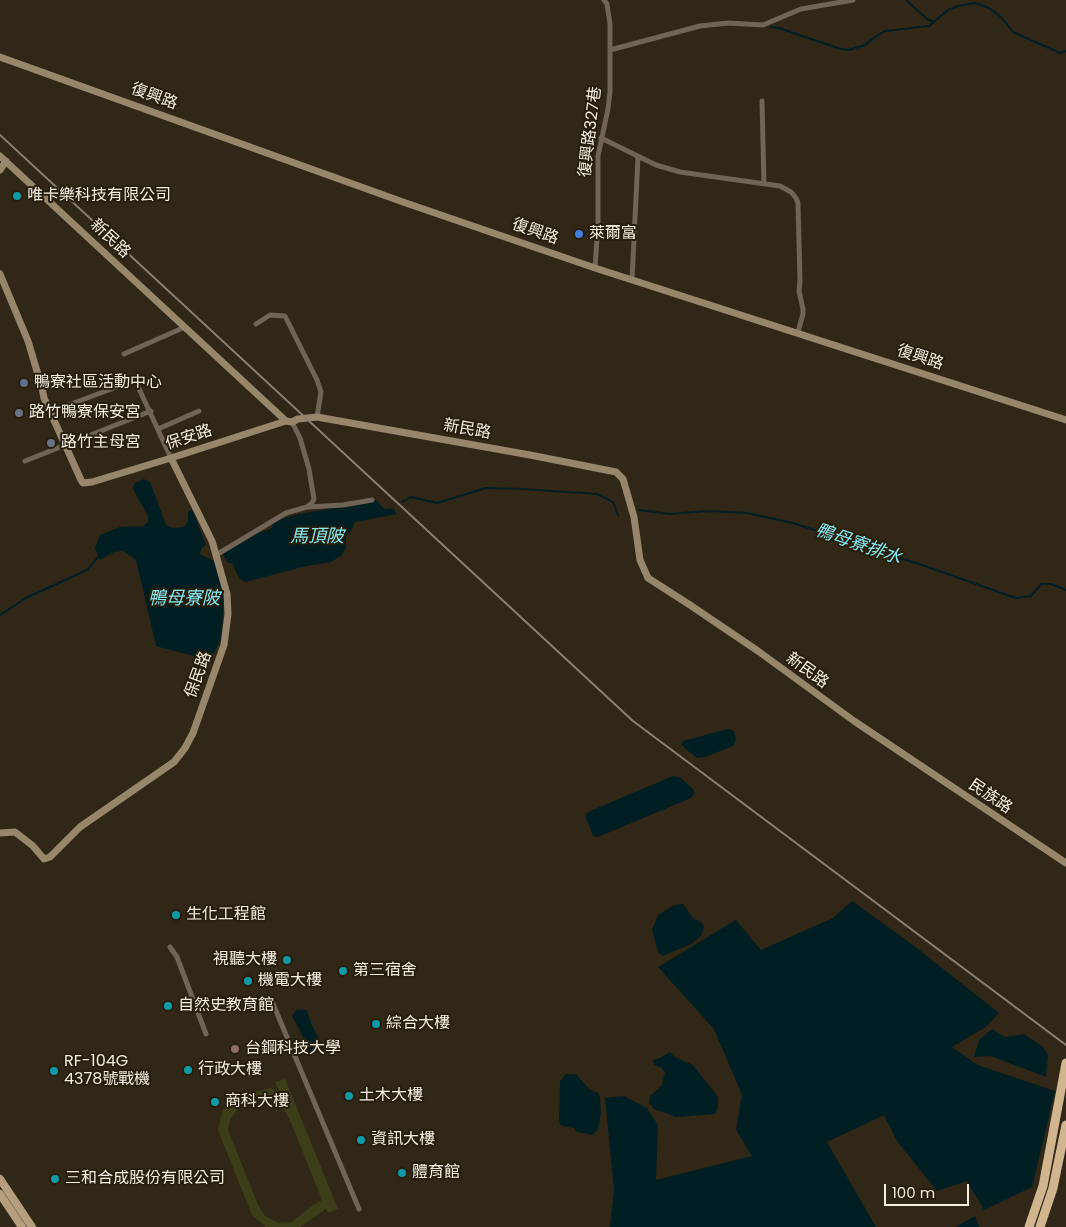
<!DOCTYPE html>
<html>
<head>
<meta charset="utf-8">
<style>
  body { margin:0 }
  #map { position:relative; width:1066px; height:1227px; overflow:hidden; background:#312717; font-family:Poppins,sans-serif }
  canvas { display:block }
  .scale { position:absolute; left:884px; top:1184px; width:85px; height:22px; box-sizing:border-box; border:2px solid #f2ece1; border-top:0; padding-left:6px; font-size:15px; line-height:18px; white-space:nowrap; color:#f2ece1; -webkit-text-stroke:4px #271e0d; paint-order:stroke }
</style>
</head>
<body>
<div id="map">
<canvas width="1066" height="1227"></canvas>
<div class="scale">100 m</div>
</div>
<script>
const c = document.querySelector('canvas').getContext('2d');
c.lineJoin = 'round';
function paint(path, color) { c.fillStyle = color; c.fill(path, 'evenodd'); }
const poly = rows => new Path2D(rows.map(r => 'M' + r).join(''));
function strokePath(path, color, width, dash) { c.strokeStyle = color; c.lineWidth = width; c.lineCap = dash ? 'butt' : 'round'; c.setLineDash(dash || []); c.stroke(path); }
function label(font, color, halo, rows, align = 'center') {
  c.font = font + ' Poppins,"Noto Sans TC",sans-serif'; c.lineWidth = 4; c.setLineDash([]); c.textBaseline = 'middle'; c.strokeStyle = halo; c.fillStyle = color; for (const [text, x, y, turn = 0] of rows) {
    c.save(); c.translate(x, y); c.rotate((+turn || 0) * Math.PI / 180); c.textAlign = isNaN(turn) ? turn : align; if (halo) c.strokeText(text, 0, 0); c.fillText(text, 0, 0); c.restore();
  }
}
paint(poly([
  [285,1079,338,1209,328,1213,326,1209,300,1227,266,1227,252,1215,218,1130,223,1110,235,1097,270,1088,279,1091,275,1082],
  [257,1098,273,1098,284,1109,292,1125,322,1200,312,1206,292,1222,279,1223,265,1216,258,1205,228,1130,230,1120,236,1111,245,1103]
]), '#3c3e1a');
paint(poly([
  [144,479,150,482,166,525,173,528,184,527,188,522,188,512,192,509,206,545,201,549,200,554,214,561,224,597,221,639,214,653,201,658,156,646,136,560,123,551,114,552,100,560,95,548,100,535,120,527,143,526,148,522,148,516,133,489,135,483],
  [376,500,384,509,393,508,397,514,355,522,351,531,346,536,346,547,342,555,331,562,306,566,245,582,239,578,232,563,228,563,223,554,255,534,271,529,274,521,300,514],
  [728,729,734,731,736,740,733,746,705,757,697,758,681,745,683,741],
  [673,776,680,777,693,789,695,793,691,798,598,837,593,836,585,815,588,812],
  [852,901,909,942,999,1013,986,1027,952,1047,978,1065,1055,1091,1032,1187,984,1210,967,1181,937,1191,897,1141,884,1115,827,1142,876,1227,610,1227,614,1190,605,1098,624,1096,647,1108,658,1125,656,1180,752,1156,736,1130,742,1095,714,1029,658,967,736,920,761,950,833,918],
  [683,904,693,918,701,922,704,927,701,936,690,945,662,956,658,952,652,930,658,915,674,905],
  [297,1009,307,1010,311,1023,323,1047,316,1053,308,1052,301,1033,292,1016],
  [992,1029,1005,1037,1024,1034,1043,1047,1048,1055,1046,1077,991,1056,974,1057,979,1040],
  [670,1052,675,1057,693,1065,718,1097,718,1108,715,1114,676,1117,654,1109,649,1103,650,1096,662,1085,665,1072,662,1068,654,1065,653,1060,660,1058],
  [566,1074,576,1074,589,1089,598,1093,600,1097,601,1114,598,1129,593,1135,577,1132,574,1128,561,1126,559,1120,560,1081],
  [975,1216,979,1227,955,1227]
]), '#011f22');
strokePath(poly([
  [906,0,927,19,933,22],
  [771,27,779,28,841,49,849,50,865,45,875,37,885,31,929,26,948,10,958,6,975,3,989,8,1001,17,1013,32,1060,53,1066,51],
  [402,502,411,497,437,503,486,488,523,489,597,494,613,502,618,515],
  [639,510,669,514,707,511,747,513,793,523,919,564,1016,598,1031,596,1041,584,1051,584,1066,590],
  [0,615,26,598,87,570,100,555]
]), '#011f22', 2);
strokePath(poly([
  [610,50,700,26,728,23,763,25,801,9,853,0],
  [762,101,764,184],
  [601,138,656,165,680,172,780,186,791,192,796,198,798,203,800,281,799,291,803,309,803,314,798,332],
  [595,268,598,224,598,156,608,109,610,92,610,24,607,4,604,0],
  [632,280,638,157],
  [256,324,270,315,285,316,317,380,321,392,317,417],
  [124,354,185,327],
  [50,412,135,380,171,458],
  [158,429,199,411],
  [25,461,151,411],
  [308,507,343,505,372,500],
  [216,555,286,513,307,507,312,503,314,499,309,469,300,438,292,422],
  [170,947,177,957,206,1034],
  [271,999,359,1209]
]), '#6f6455', 5);
strokePath(poly([
  [0,57,403,202,595,268,1066,420],
  [0,156,286,421,292,422,298,419,317,417,530,455,616,472,623,479,634,517,640,560,648,578,690,605,758,651,854,721,1066,863],
  [0,170,6,161],
  [0,274,28,341,42,388,44,398,81,480,83,483,92,482,171,458,286,421],
  [0,833,15,832,33,846,44,859,50,857,80,827,174,762,185,748,193,733,224,645,228,614,227,594,212,541,171,458]
]), '#97856c', 7);
strokePath(poly([
  [0,1179,32,1227],
  [0,1194,22,1227]
]), '#b59e7e', 8);
strokePath(poly([
  [1029,1227,1043,1186,1066,1063],
  [1040,1227,1053,1188,1066,1125]
]), '#d1b58f', 9);
strokePath(poly([
  [0,135,633,721,1066,1045]
]), '#888072', 2);
for (const [x, y, r, color] of [
  [17,196,5,"#0f9aa8"],
  [579,234,5,"#3f7fe0"],
  [24,383,5,"#5c6f8a"],
  [19,413,5,"#6b7280"],
  [51,443,5,"#6b7280"],
  [176,915,5,"#0f9aa8"],
  [287,960,5,"#0f9aa8"],
  [343,971,5,"#0f9aa8"],
  [248,981,5,"#0f9aa8"],
  [168,1006,5,"#0f9aa8"],
  [376,1024,5,"#0f9aa8"],
  [235,1049,5,"#8d6e63"],
  [188,1070,5,"#0f9aa8"],
  [54,1071,5,"#0f9aa8"],
  [349,1096,5,"#0f9aa8"],
  [215,1102,5,"#0f9aa8"],
  [361,1140,5,"#0f9aa8"],
  [402,1173,5,"#0f9aa8"],
  [55,1179,5,"#0f9aa8"]
]) { const dot = new Path2D(); dot.arc(x, y, r, 0, 2 * Math.PI); c.fillStyle = color; c.fill(dot); strokePath(dot, '#271e0d', 2); }
label('16px', '#f2ece1', '#271e0d', [
  ["復興路",154,97,20],
  ["復興路327巷",591,132,-83],
  ["復興路",535,232,19],
  ["新民路",110,239,43],
  ["復興路",920,358,18],
  ["新民路",467,430,10],
  ["保安路",189,438,-18],
  ["新民路",807,671,36],
  ["保民路",199,675,-70],
  ["民族路",990,797,34]
]);
label('16px', '#f2ece1', '#271e0d', [
  ["唯卡樂科技有限公司",27,196],
  ["萊爾富",589,234],
  ["鴨寮社區活動中心",34,383],
  ["路竹鴨寮保安宮",29,413],
  ["路竹主母宮",61,443],
  ["生化工程館",186,915],
  ["視聽大樓",277,960,"right"],
  ["第三宿舍",353,971],
  ["機電大樓",258,981],
  ["自然史教育館",178,1006],
  ["綜合大樓",386,1024],
  ["台鋼科技大學",245,1049],
  ["RF-104G",64,1062],
  ["4378號戰機",64,1080],
  ["行政大樓",198,1070],
  ["土木大樓",359,1096],
  ["商科大樓",225,1102],
  ["資訊大樓",371,1140],
  ["體育館",412,1173],
  ["三和合成股份有限公司",65,1179]
], 'left');
label('italic 18px', '#87e6ef', '#271e0d', [
  ["馬頂陂",317,537],
  ["鴨母寮排水",858,545,19],
  ["鴨母寮陂",184,599]
]);
</script>
</body>
</html>
